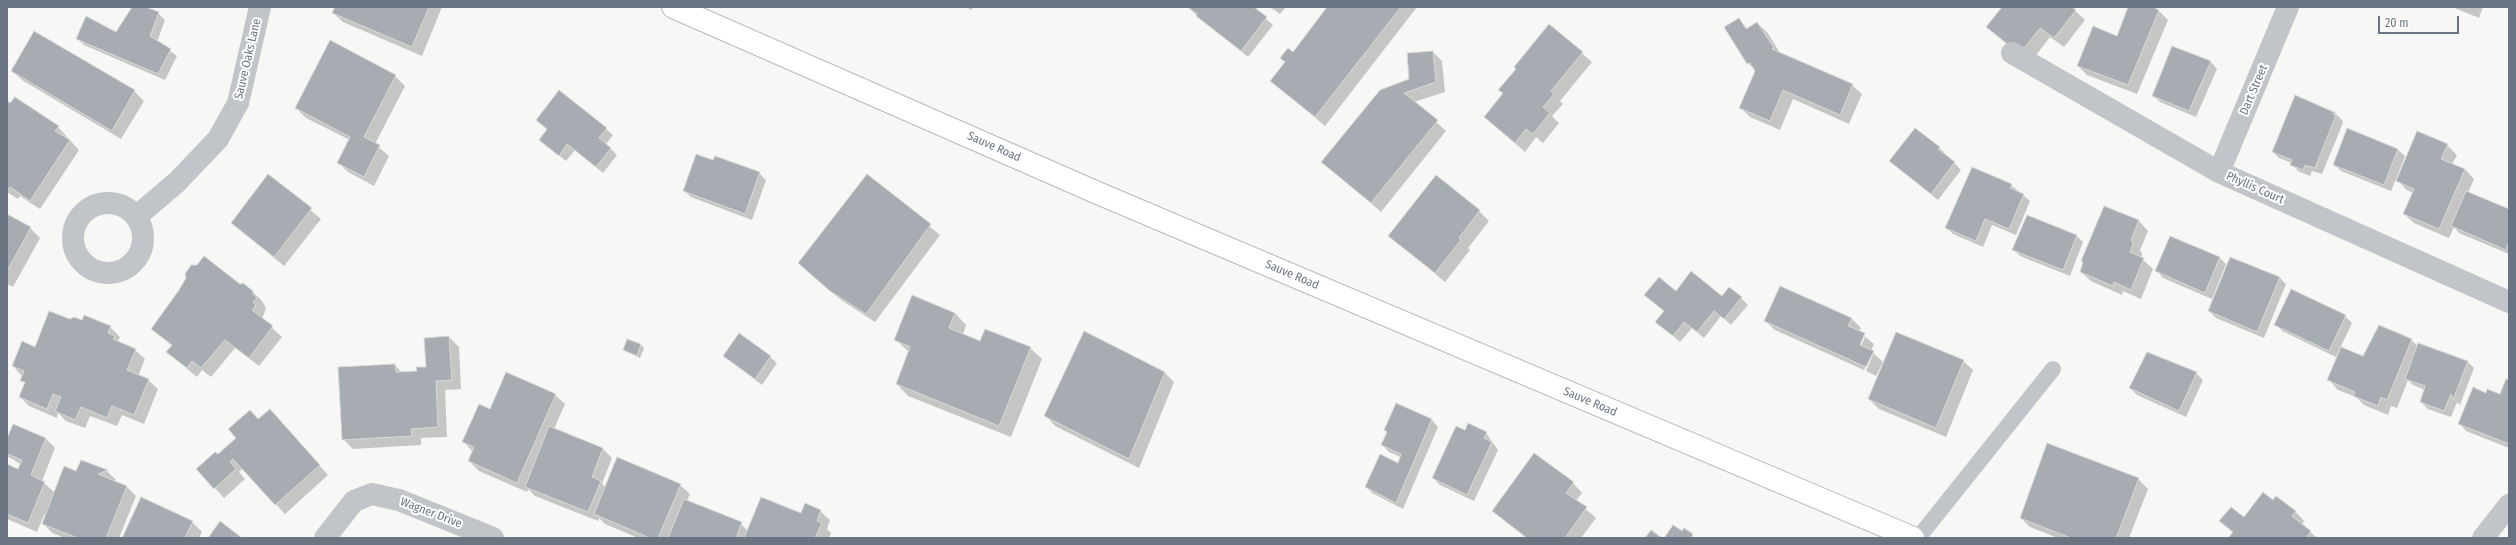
<!DOCTYPE html>
<html>
<head>
<meta charset="utf-8">
<style>
  body { margin:0 }
  #map { position:relative; width:2516px; height:545px; overflow:hidden; background:#f7f7f5; font-family:"Fira Sans Condensed",sans-serif }
  canvas { display:block }
  .frame { position:absolute; inset:0; border:8px solid #6a7482; pointer-events:none }
  .scale { position:absolute; left:2378px; top:16px; width:81px; height:18px; box-sizing:border-box; border:2px solid #6a7482; border-top:0; padding-left:5px; font-size:12px; line-height:14px; white-space:nowrap; color:#6a7482; -webkit-text-stroke:3px #fff; paint-order:stroke }
</style>
</head>
<body>
<div id="map">
<canvas width="2516" height="545"></canvas>
<div class="frame"></div>
<div class="scale">20 m</div>
</div>
<script>
const c = document.querySelector('canvas').getContext('2d');
c.lineJoin = 'round';
function paint(path, color) { c.fillStyle = color; c.fill(path, 'evenodd'); }
const poly = rows => new Path2D(rows.map(r => 'M' + r).join(''));
function strokePath(path, color, width, dash) { c.strokeStyle = color; c.lineWidth = width; c.lineCap = dash ? 'butt' : 'round'; c.setLineDash(dash || []); c.stroke(path); }
function label(font, color, halo, rows, align = 'center') {
  c.font = font + ' "Fira Sans Condensed",sans-serif'; c.lineWidth = 4; c.setLineDash([]); c.textBaseline = 'middle'; c.strokeStyle = halo; c.fillStyle = color; for (const [text, x, y, turn = 0] of rows) {
    c.save(); c.translate(x, y); c.rotate((+turn || 0) * Math.PI / 180); c.textAlign = isNaN(turn) ? turn : align; if (halo) c.strokeText(text, 0, 0); c.fillText(text, 0, 0); c.restore();
  }
}
paint(poly([
  [133,7,143,7,158,13,165,20,157,42,177,56,165,80,84,45,77,38,116,33],
  [336,7,442,7,422,56,343,22,333,13],
  [967,7,973,7,971,10],
  [1187,7,1252,7,1273,25,1248,57],
  [1270,7,1286,7,1280,14],
  [1329,7,1417,7,1325,126,1271,81],
  [2003,7,2071,7,2085,20,2064,47,2050,37,2030,63,1987,27],
  [2129,7,2150,7,2158,10,2168,20,2137,94,2087,75,2078,66,2117,37],
  [2452,7,2483,7,2479,18],
  [1739,20,1748,29,1757,23,1767,32,1780,53,1852,85,1862,94,1849,124,1793,99,1780,130,1750,117,1740,107,1756,71,1748,63],
  [1549,25,1592,62,1560,101,1563,104,1552,116,1559,123,1543,143,1536,137,1525,152,1485,117,1504,94,1500,90],
  [2173,47,2211,62,2217,69,2196,117,2160,102,2153,95],
  [1433,52,1442,61,1445,92,1414,102,1446,131,1381,212,1323,162,1410,80],
  [12,71,134,91,144,101,121,139,22,80],
  [395,76,405,86,375,144,389,156,374,186,348,172,338,162,350,140,306,118,296,108],
  [2295,97,2335,113,2342,120,2343,123,2322,174,2312,171,2310,176,2298,171,2292,163,2279,158,2273,152],
  [15,98,58,127,79,150,40,209,20,196,18,199,7,192,7,102,11,105],
  [537,120,606,129,613,135,606,144,617,155,603,173,575,150,566,161,547,146,547,130],
  [2348,130,2398,150,2405,156,2397,177,2398,178,2447,145,2457,155,2452,164,2465,169,2474,179,2468,193,2509,210,2509,254,2459,233,2454,227,2449,238,2414,223,2404,214,2413,193,2407,190,2396,179,2391,191,2341,171,2335,165],
  [1939,147,1961,170,1938,200,1890,161],
  [759,173,766,180,752,220,691,197,684,191],
  [269,176,321,219,284,266,232,223],
  [867,176,940,235,875,322,841,300,809,273],
  [2011,185,2030,201,2016,235,1992,225,1983,247,1953,234,1946,227],
  [2104,207,2139,221,2148,231,2140,250,2142,254,2141,258,2153,269,2141,299,2123,291,2122,295,2091,281,2081,272],
  [1479,211,1489,221,1468,248,1470,250,1445,282,1389,236],
  [7,215,30,228,40,238,13,287,7,284],
  [2077,236,2083,242,2070,276,2020,256,2013,249],
  [2219,257,2226,264,2212,299,2163,278,2157,271],
  [2279,277,2286,284,2264,338,2216,318,2209,311],
  [240,285,253,292,262,301,266,308,262,319,282,337,259,366,235,348,211,377,202,370,197,377,167,352,172,346,152,329],
  [1676,292,1741,298,1748,305,1731,325,1721,316,1704,338,1692,328,1680,342,1657,322,1665,312,1645,295],
  [913,297,955,313,966,325,963,335,981,342,1030,348,1042,359,1011,437,908,396,897,384,909,352,896,340],
  [2345,316,2352,323,2336,357,2282,331,2276,324],
  [1851,318,1861,328,1859,332,1874,344,1871,351,1883,362,1876,376,1866,371,1873,355,1871,355,1864,370,1775,330,1765,321],
  [1862,337,1865,337,1859,350,1857,350],
  [70,320,110,327,120,337,118,341,122,344,135,350,145,359,138,376,148,380,158,389,144,424,122,415,117,426,90,416,85,428,66,421,58,413,57,418,29,406,20,397,25,384,22,380,22,376,13,366],
  [108,330,110,330,107,338],
  [1084,333,1165,373,1174,382,1139,468,1055,426,1046,416],
  [449,337,459,347,461,389,445,390,447,437,421,438,421,445,353,449,343,439,395,365,402,373,418,372,427,368],
  [2411,340,2418,346,2467,361,2474,368,2460,405,2457,402,2451,417,2428,409,2421,402,2425,390,2413,385,2408,380,2397,408,2391,406,2388,415,2364,405,2356,397,2338,390,2329,380,2364,357],
  [641,345,644,348,640,358,624,350],
  [724,356,770,357,777,363,762,385],
  [1963,361,1973,370,1946,437,1879,409,1869,399],
  [2196,373,2203,380,2186,417,2137,395,2130,388],
  [2509,381,2509,448,2466,431,2460,424,2486,394,2500,396],
  [555,395,565,404,554,429,603,449,612,458,602,484,606,487,680,485,690,494,687,501,741,524,748,531,820,511,830,520,827,529,831,533,829,538,638,538,605,524,599,518,598,521,535,496,528,489,527,492,479,471,469,461,473,452,464,442,491,410],
  [1396,404,1432,420,1438,427,1403,509,1372,493,1366,486,1398,464,1401,457,1389,452,1382,445,1388,433,1385,430],
  [259,420,279,420,328,475,285,514,243,468,239,472,245,479,224,498,198,469,218,455],
  [14,425,46,439,55,448,42,481,55,493,77,472,81,461,107,471,116,480,113,481,126,486,136,496,119,538,65,538,52,533,43,523,46,516,44,515,37,532,7,519,7,465,19,470,22,465,7,456,7,441],
  [1465,432,1486,433,1498,450,1474,501,1440,485,1433,478],
  [2138,479,2148,489,2129,538,2058,538,2030,527,2021,518],
  [1573,483,1582,493,1576,501,1596,518,1581,538,1526,538,1493,511],
  [2273,502,2295,511,2304,521,2302,525,2317,538,2229,538,2233,533,2221,521,2244,518],
  [192,522,202,532,199,538,123,538]
]), '#0003');
const building = poly([
  [132,7,146,7,159,12,150,36,171,49,158,74,76,39,86,16,116,32,132,7],
  [335,7,429,7,412,47,332,13,335,7],
  [1188,7,1254,7,1267,17,1241,51,1196,16,1197,14,1188,7],
  [1327,7,1401,7,1315,117,1270,81,1285,62,1280,58,1288,48,1293,52,1327,7],
  [2002,7,2072,7,2076,10,2054,38,2040,28,2020,54,1986,27,2002,7],
  [2128,7,2153,7,2159,10,2128,85,2077,66,2093,26,2117,36,2128,7],
  [1739,18,1746,29,1757,22,1774,48,1772,49,1853,84,1840,115,1783,90,1770,121,1739,108,1755,71,1750,63,1747,64,1724,27,1739,18],
  [1549,24,1583,52,1551,91,1554,94,1543,107,1550,113,1533,134,1526,129,1515,143,1484,117,1503,93,1498,90,1516,69,1514,67,1549,24],
  [34,31,135,90,112,131,11,71,34,31],
  [330,40,396,75,364,137,380,145,364,177,337,163,350,137,295,108,330,40],
  [2172,46,2211,61,2189,111,2152,96,2172,46],
  [1433,51,1436,82,1404,93,1438,120,1371,203,1321,162,1380,90,1409,79,1407,53,1433,51],
  [559,90,607,128,599,138,611,148,596,167,567,144,559,156,539,140,547,129,536,120,559,90],
  [2295,95,2336,113,2333,114,2336,115,2315,168,2305,165,2303,170,2290,165,2292,160,2272,152,2295,95],
  [15,97,59,126,55,131,70,140,30,201,10,187,7,190,7,101,10,103,15,97],
  [1915,128,1940,147,1938,149,1955,162,1931,194,1889,161,1915,128],
  [2347,128,2398,149,2384,185,2333,165,2347,128],
  [2417,131,2448,144,2441,159,2465,169,2439,229,2403,214,2414,189,2396,181,2417,131],
  [696,154,713,160,715,156,760,172,745,214,683,191,696,154],
  [1972,167,2012,184,2010,188,2024,194,2009,229,1985,219,1976,241,1945,228,1972,167],
  [268,174,312,208,274,257,231,223,268,174],
  [867,174,931,224,866,314,830,291,798,263,867,174],
  [1436,175,1480,210,1459,238,1461,240,1435,273,1388,236,1436,175],
  [2466,191,2509,209,2509,242,2506,250,2451,226,2466,191],
  [2104,206,2139,220,2131,240,2133,244,2130,252,2144,258,2131,290,2114,282,2113,286,2080,272,2083,262,2081,261,2104,206],
  [7,214,31,227,7,271,7,214],
  [2027,215,2077,235,2063,270,2012,250,2027,215],
  [2170,236,2220,257,2205,293,2155,271,2170,236],
  [204,256,240,284,243,283,253,291,253,294,257,298,253,302,256,305,252,310,273,326,249,358,225,340,201,368,192,361,187,368,166,352,172,345,151,329,179,290,186,278,185,274,191,265,197,265,204,256],
  [2230,257,2280,277,2257,332,2208,311,2230,257],
  [1691,271,1722,296,1729,287,1742,297,1724,319,1714,311,1697,332,1684,322,1673,336,1655,322,1664,311,1644,295,1659,277,1676,291,1691,271],
  [1780,286,1852,318,1848,326,1865,333,1860,345,1874,351,1866,367,1764,321,1780,286],
  [2291,289,2346,315,2329,351,2274,325,2291,289],
  [912,295,955,313,949,328,980,341,985,329,1031,347,999,426,896,384,910,347,894,340,912,295],
  [49,311,70,319,74,317,82,320,84,315,111,326,108,333,115,336,113,339,136,349,127,370,149,379,134,415,112,406,107,418,81,407,75,420,55,411,61,397,53,394,47,409,19,397,25,382,20,381,24,371,12,366,22,341,35,347,49,311],
  [2379,325,2412,339,2387,400,2381,397,2378,406,2353,396,2355,392,2327,380,2341,347,2363,356,2379,325],
  [1084,331,1165,372,1129,459,1044,416,1084,331],
  [1896,332,1964,360,1936,428,1868,399,1896,332],
  [739,333,771,356,755,379,723,356,739,333],
  [449,336,452,380,436,381,438,427,411,429,412,436,342,440,338,367,395,364,396,372,417,371,416,367,426,367,424,338,449,336],
  [627,339,641,344,637,356,623,350,627,339],
  [2418,343,2468,361,2453,400,2451,394,2444,411,2420,402,2425,386,2405,379,2418,343],
  [2147,352,2197,372,2179,411,2129,388,2147,352],
  [506,372,556,394,517,483,468,461,474,447,462,442,479,404,490,409,506,372],
  [2506,379,2509,380,2509,444,2458,424,2473,387,2486,393,2487,389,2500,394,2506,379],
  [1396,403,1432,419,1396,503,1365,487,1380,454,1398,463,1401,454,1381,445,1387,432,1384,430,1396,403],
  [270,409,320,465,275,505,233,459,230,462,236,469,214,489,196,469,215,452,218,454,236,438,228,429,250,410,258,419,270,409],
  [1468,423,1487,432,1484,438,1492,442,1467,495,1432,478,1456,426,1465,430,1468,423],
  [13,424,46,438,31,475,45,482,28,523,7,514,7,464,18,469,22,460,7,454,7,438,13,424],
  [549,426,603,448,592,477,601,481,588,512,525,487,549,426],
  [2047,443,2139,478,2117,536,2114,538,2071,538,2020,518,2047,443],
  [1534,453,1574,482,1566,493,1587,507,1565,538,1527,538,1492,511,1534,453],
  [617,457,681,484,658,538,650,538,594,514,617,457],
  [81,460,108,470,98,474,127,486,106,538,78,538,42,524,64,466,76,471,81,460],
  [2263,492,2273,500,2276,496,2296,511,2292,516,2311,531,2306,538,2228,538,2233,532,2219,521,2231,507,2244,517,2263,492],
  [141,497,193,521,185,538,122,538,141,497],
  [761,497,801,513,805,503,821,510,817,521,822,523,815,538,744,538,761,497],
  [684,499,742,522,736,538,668,538,684,499],
  [220,521,242,538,208,538,220,521],
  [1673,525,1682,531,1684,528,1693,534,1691,538,1664,538,1673,525],
  [1651,530,1662,538,1645,538,1651,530]
]);
paint(building, '#a7acb3');
strokePath(building, '#d8d9d7', 1);
const secondary = poly([
  [673,7,1100,194,1913,538]
]);
strokePath(secondary, '#b6b9be', 24);
strokePath(poly([
  [1918,538,2053,369]
]), '#c1c4c8', 16);
strokePath(poly([
  [2012,53,2219,172,2509,302],
  [2219,172,2288,7],
  '73 238a35 35 0 1 1 70 0a35 35 0 1 1-70 0Z',
  [137,216,177,182,218,139,238,103,260,7],
  [325,538,354,501,372,494,399,500,493,538],
  [2483,538,2509,505]
]), '#c1c4c8', 22);
strokePath(secondary, '#fff', 22);
label('12px', '#6a7482', '#fff', [
  ["Sauve Oaks Lane",248,59,-77],
  ["Dart Street",2254,90,-67],
  ["Sauve Road",994,147,24],
  ["Phyllis Court",2255,188,24],
  ["Sauve Road",1292,275,23],
  ["Sauve Road",1590,402,23],
  ["Wagner Drive",431,513,21]
]);
</script>
</body>
</html>
